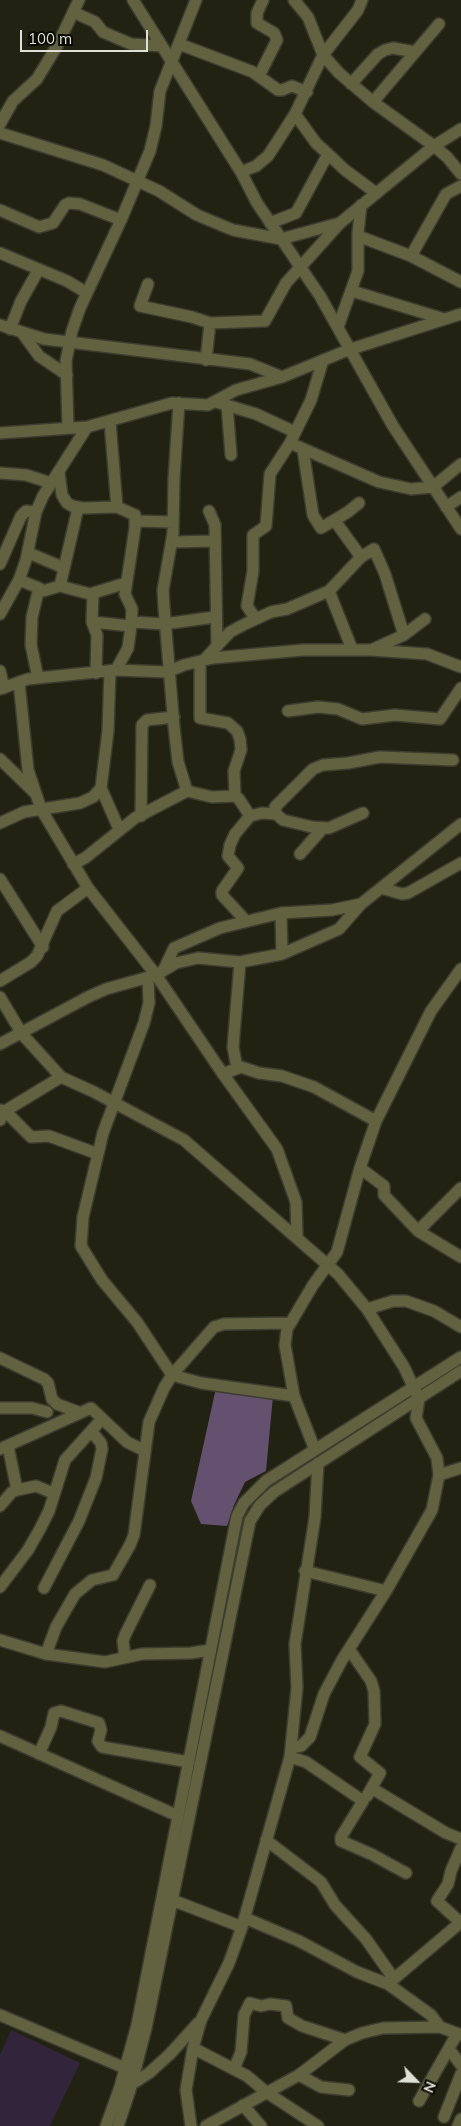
<!DOCTYPE html>
<html>
<head>
<meta charset="utf-8">
<style>
  body { margin:0 }
  #map { position:relative; width:461px; height:2126px; overflow:hidden; background:#222213; font-family:Mulish,sans-serif }
  canvas { display:block }
  .north { position:absolute; left:391px; top:2056px; width:50px; height:50px; -webkit-text-stroke:4px #0b0b05; paint-order:stroke; rotate:114deg; font-size:14px; font-weight:700; line-height:20px; text-align:center; color:#dfe0d6 }
  .north::after { content:''; display:block; margin:auto; width:18px; height:22px; background:#dfe0d6; clip-path:polygon(50% 0,100% 100%,50% 72%,0 100%) }
  .scale { position:absolute; left:20px; top:30px; width:128px; height:22px; box-sizing:border-box; border:2px solid #dfe0d6; border-top:0; padding-left:6px; font-size:15px; line-height:18px; white-space:nowrap; color:#dfe0d6; -webkit-text-stroke:4px #0b0b05; paint-order:stroke }
</style>
</head>
<body>
<div id="map">
<canvas width="461" height="2126"></canvas>
<div class="north">N</div>
<div class="scale">100 m</div>
</div>
<script>
const c = document.querySelector('canvas').getContext('2d');
c.lineJoin = 'round';
function paint(path, color) { c.fillStyle = color; c.fill(path, 'evenodd'); }
const poly = rows => new Path2D(rows.map(r => 'M' + r).join(''));
function strokePath(path, color, width, dash) { c.strokeStyle = color; c.lineWidth = width; c.lineCap = dash ? 'butt' : 'round'; c.setLineDash(dash || []); c.stroke(path); }
paint(poly([
  [11,2030,80,2063,50,2126,0,2126,0,2055]
]), '#32243b');
paint(poly([
  [216,1388,273,1396,266,1471,245,1482,234,1505,227,1526,201,1524,191,1501]
]), '#63516f');
const minor = poly([
  [133,0,241,172,257,203,320,296,393,426,461,529],
  [294,0,308,17,323,55,339,73,373,102,434,146,447,157,461,174],
  [73,12,95,22,103,32,131,44,162,46],
  [179,44,253,72,278,90,282,90,292,86,307,92],
  [259,76,277,40,274,33,257,23,257,13,263,0],
  [351,84,378,54,385,50,393,48,415,52],
  [373,102,439,24],
  [295,114,316,143,328,154,345,170,376,193],
  [0,124,13,101,37,79,57,46,79,0],
  [0,133,103,165,159,191,197,215,233,230,281,239,340,223],
  [241,172,256,166,268,156,295,114,323,55,358,10,362,0],
  [0,210,39,227,53,223,65,205,69,203,80,204,121,220],
  [270,223,296,213,328,154],
  [358,236,411,256,461,282],
  [0,253,67,281,87,293],
  [411,256,446,194,461,186],
  [148,284,140,306,192,317,210,323,265,321,286,283,340,223,434,146,461,129],
  [352,291,444,319],
  [0,325,44,339,250,364,282,377],
  [338,327,358,271,358,233,361,205],
  [10,329,21,301,39,269],
  [23,334,39,356,67,375],
  [206,360,210,323],
  [216,402,256,414,295,432],
  [179,403,174,478,173,533,163,590,164,607,174,727,178,762,187,791],
  [227,405,231,455],
  [110,422,117,507],
  [68,427,66,361,72,331,80,308,121,220,150,151,156,126,160,91,196,0],
  [0,433,87,427],
  [290,443,379,482,411,489,433,487,461,464],
  [303,450,313,515,321,528,348,512,359,503],
  [0,473,26,475,51,483],
  [59,473,62,495,67,503,72,506,83,508,117,507,135,515,135,528,125,594,132,609,131,626,128,648,116,670],
  [446,507,461,497],
  [209,511,215,525,217,645],
  [135,521,173,522],
  [335,521,361,557],
  [172,542,214,541],
  [29,553,64,568],
  [0,564,21,516,26,511,36,512],
  [19,580,39,588,43,591,60,586,90,594,126,583],
  [60,586,78,508],
  [329,591,352,649],
  [93,593,92,622,97,635,96,673],
  [0,614,19,580,26,560,36,512,43,496,87,427,172,403,208,405,236,390,282,377,348,350,461,314],
  [255,618,247,606,253,571,253,535,266,526,270,474,290,443,311,400,323,360],
  [92,622,131,626],
  [132,622,164,624,215,617],
  [371,650,404,635,425,619],
  [204,660,230,632,243,625,271,612,287,609,329,591,361,557,374,549,385,574,404,635],
  [200,661,200,718,228,723,237,731,240,739,241,750,234,771,235,796],
  [0,671,4,688],
  [38,678,31,645,32,617,39,588],
  [19,682,28,770,41,809,88,888,156,975,223,1074,241,1067,259,1073,282,1076,314,1087,376,1121],
  [0,689,28,679,116,670,167,672,184,665,213,658,303,650,371,650,427,654,461,667],
  [288,711,318,707,338,709,362,719,395,715,440,719,461,688],
  [0,759,34,792],
  [101,788,119,829],
  [276,814,275,807,313,769,323,765,348,763,380,757,453,760],
  [141,816,142,725,147,720,174,717],
  [0,823,24,812,80,803,93,797,101,788,108,731,110,671],
  [300,854,323,828],
  [73,864,85,858,135,818,187,791,212,797,235,796,239,799,250,816,262,813,276,814,283,820,312,827,329,828,363,813],
  [0,879,43,947],
  [381,888,402,894,408,893,461,863],
  [281,913,282,954],
  [245,920,222,895,222,891,238,868,228,856,230,845,235,834,250,816],
  [164,969,174,948,220,928,281,913,332,910,361,904,461,824],
  [148,978,149,1003,144,1023,103,1133,83,1217,81,1246,102,1280,137,1322,172,1375,201,1383,294,1396],
  [0,981,31,962,37,956,57,911,88,888],
  [0,997,22,1034,61,1077,94,1092,184,1140,338,1274,367,1309,404,1367,419,1399,416,1418,437,1458,439,1475],
  [0,1044,88,997,106,989,156,975,176,963,198,958,240,962],
  [237,1068,233,1047,240,962,282,954,339,929,361,904],
  [223,1074,277,1149,296,1202,297,1236],
  [0,1110,5,1111,31,1137,49,1136,98,1154],
  [0,1120,5,1111,61,1077],
  [360,1168,384,1186,384,1195,418,1231,461,1188],
  [418,1231,461,1257],
  [367,1309,393,1301,406,1301,434,1311,461,1327],
  [0,1358,44,1379,48,1383,52,1399,57,1404,78,1412],
  [0,1408,32,1408,47,1412],
  [8,1446,17,1490],
  [0,1449,91,1408,127,1442,145,1451],
  [315,1450,294,1396,285,1345,287,1329,313,1285,337,1252,360,1168,376,1121,431,1011,461,969],
  [0,1506,12,1492,17,1490,36,1486,53,1493],
  [305,1571,386,1591],
  [0,1587,28,1550,40,1529,49,1511,65,1460,101,1420],
  [44,1588,79,1521,96,1478,102,1449,101,1443,92,1432],
  [0,1640,46,1654,105,1662,142,1654,191,1653,210,1650],
  [349,1649,371,1681,374,1691,375,1724,360,1757,380,1773,371,1789],
  [46,1654,56,1627,75,1594,92,1580,113,1575,130,1545,134,1535,149,1422,164,1388,172,1375,214,1327,224,1324,289,1323],
  [125,1657,123,1641,125,1635,150,1585],
  [0,1736,178,1816],
  [291,1748,301,1746,310,1737,324,1694,342,1660,386,1591,432,1510,439,1475,461,1468],
  [39,1754,51,1727,54,1713,61,1711,99,1723,101,1730,98,1741,102,1747,189,1762],
  [290,1757,306,1762,363,1801,341,1837,341,1841,371,1854,406,1873],
  [367,1796,371,1789,378,1792,446,1833,461,1839],
  [266,1840,321,1882,335,1905,366,1939,394,1979],
  [172,1900,242,1927],
  [245,1918,299,1941,357,1972,388,1984,431,2015,440,2027,461,2035],
  [460,1922,437,1901,448,1884,451,1871,461,1848],
  [389,1983,461,1922],
  [0,2015,125,2068],
  [193,2048,247,2076,266,2092,318,2126],
  [449,2049,461,2065],
  [234,2069,241,2052,244,2015,250,2003,261,2006,270,2004,286,2006,288,2018,302,2026,345,2040],
  [299,2075,321,2087,349,2090],
  [132,2084,149,2073,170,2054,198,2023],
  [419,2101,457,2034],
  [243,2105,261,2126],
  [444,2117,461,2074],
  [106,2126,120,2087,137,2025,237,1516,244,1503,266,1481,461,1357],
  [118,2126,130,2090,146,2028,250,1521,260,1505,274,1492,461,1371],
  [191,2126,186,2090,193,2048,201,2020,229,1963,242,1927,290,1757,297,1688,295,1644,315,1517,318,1463],
  [206,2126,299,2075,345,2040,362,2033,383,2028,440,2027],
  [458,2126,461,2119]
]);
strokePath(minor, '#3c3d2e', 14);
strokePath(minor, '#626240', 11);
</script>
</body>
</html>
